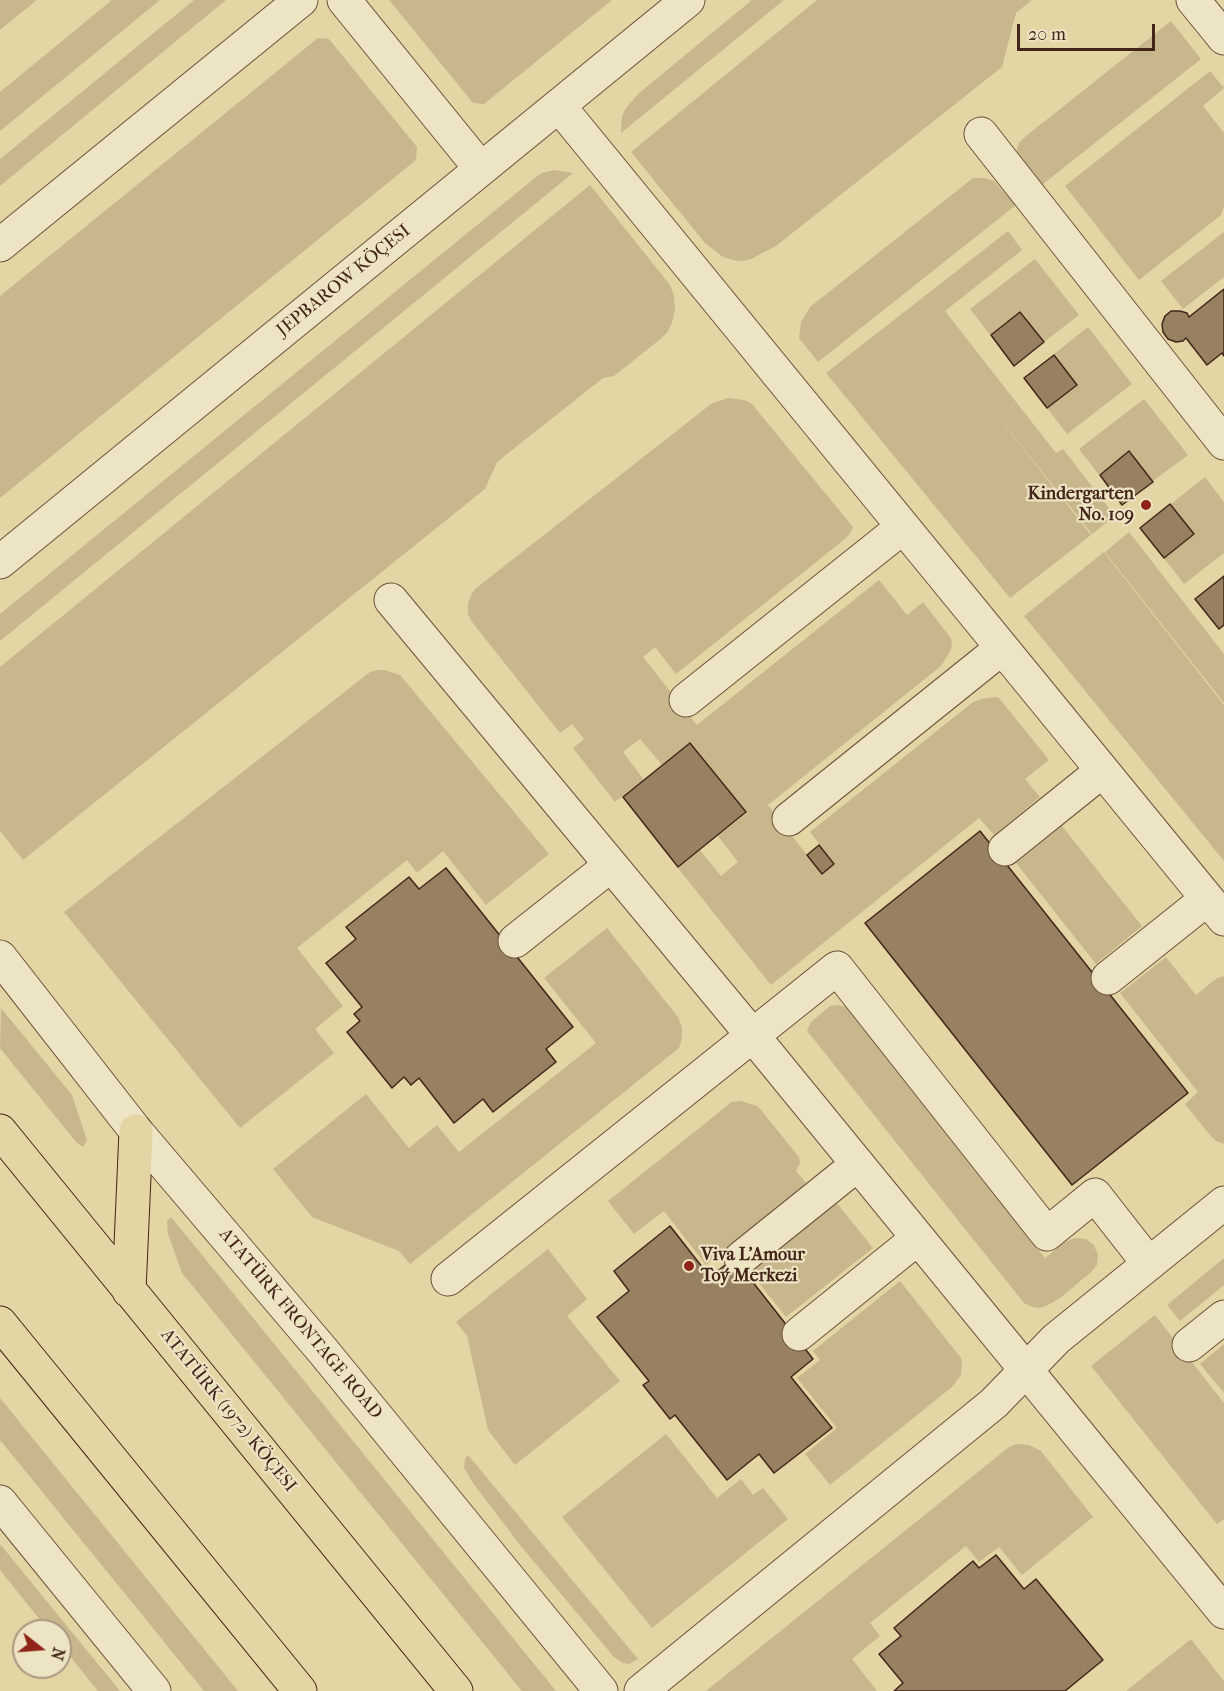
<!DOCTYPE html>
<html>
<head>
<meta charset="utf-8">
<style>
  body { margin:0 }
  #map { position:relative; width:1224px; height:1691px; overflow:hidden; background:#e3d5a4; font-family:"IM FELL French Canon",serif }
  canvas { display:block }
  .north { position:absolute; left:12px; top:1619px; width:60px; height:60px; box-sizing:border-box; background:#ede4c4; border:2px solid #a99880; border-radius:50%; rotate:107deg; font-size:16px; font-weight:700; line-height:24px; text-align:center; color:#442519 }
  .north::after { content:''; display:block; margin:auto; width:21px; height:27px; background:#8f2418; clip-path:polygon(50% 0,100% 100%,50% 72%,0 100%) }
  .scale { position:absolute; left:1017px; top:24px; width:138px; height:27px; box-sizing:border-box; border:3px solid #442519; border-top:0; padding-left:8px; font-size:18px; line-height:21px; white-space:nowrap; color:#442519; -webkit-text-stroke:4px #ede4c4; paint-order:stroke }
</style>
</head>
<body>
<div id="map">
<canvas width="1224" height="1691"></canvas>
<div class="north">N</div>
<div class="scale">20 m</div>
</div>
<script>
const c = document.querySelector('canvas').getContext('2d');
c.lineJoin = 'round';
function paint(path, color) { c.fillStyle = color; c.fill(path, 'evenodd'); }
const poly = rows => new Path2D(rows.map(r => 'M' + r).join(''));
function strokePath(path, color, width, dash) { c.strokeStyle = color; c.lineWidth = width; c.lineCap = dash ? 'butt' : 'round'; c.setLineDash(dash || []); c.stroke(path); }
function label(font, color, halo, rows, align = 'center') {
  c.font = font + ' "IM FELL French Canon",serif'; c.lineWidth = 4.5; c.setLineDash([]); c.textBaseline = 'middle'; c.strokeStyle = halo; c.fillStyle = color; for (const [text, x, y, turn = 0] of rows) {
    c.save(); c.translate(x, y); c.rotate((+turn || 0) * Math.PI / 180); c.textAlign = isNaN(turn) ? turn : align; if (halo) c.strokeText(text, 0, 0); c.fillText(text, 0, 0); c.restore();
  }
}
paint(poly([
  [0,0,37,0,0,30],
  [112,0,160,0,0,131,0,92],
  [194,0,226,0,0,186,0,159],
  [389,0,612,0,484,104,473,103],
  [752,0,784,0,621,133,622,116,626,108,638,94],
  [817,0,1032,0,1016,13,1002,67,776,246,751,259,742,261,733,260,723,257,705,243,631,152],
  [1171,21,1201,59,1038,188,1016,153,1019,143,1026,136],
  [318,38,329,39,417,147,416,160,0,498,0,296],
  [1210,71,1224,88,1203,106,1224,133,1224,206,1221,215,1139,280,1065,186],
  [554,170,573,173,0,641,0,614,536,177,542,173],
  [973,178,984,178,994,181,1016,205,818,362,799,338,801,322,810,307],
  [590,185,670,285,674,296,675,310,672,323,667,333,658,341,614,376,603,378,497,462,485,489,23,860,0,831,0,667],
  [1008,231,1022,250,945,311,1056,453,1063,449,1115,516,1092,534,985,400,1091,535,1010,598,826,373],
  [1224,232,1224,277,1183,309,1161,281],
  [1035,259,1079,315,1044,342,1021,311,990,335,970,309],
  [1088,327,1132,384,1067,434,1047,408,1077,385,1054,354],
  [728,398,744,400,751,403,756,409,853,527,850,533,845,539,676,674,655,647,643,657,697,725,879,580,907,615,923,602,950,637,952,642,951,650,941,666,768,805,822,874,835,864,810,832,973,702,981,699,995,697,999,698,1049,760,1025,779,1040,797,994,835,979,818,771,985,678,868,700,850,721,876,738,862,718,836,747,813,691,742,662,765,640,739,623,752,644,780,615,802,573,748,584,739,572,724,560,733,472,622,468,614,468,603,471,595,475,589,711,404],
  [1144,399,1188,455,1153,481,1130,451,1099,475,1079,449],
  [1205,477,1224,502,1224,553,1184,584,1164,558,1194,535,1171,504],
  [1129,532,1224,654,1224,703,1105,552],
  [1104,552,1224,705,1224,861,1024,616],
  [378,670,385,670,400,675,549,854,486,905,443,851,417,873,407,860,297,948,343,1006,315,1029,334,1053,240,1128,64,912,370,672],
  [1062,826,1142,926,1096,964,1016,863],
  [607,928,678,1017,682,1027,682,1038,679,1048,410,1264,399,1251,312,1217,273,1169,366,1094,409,1148,437,1125,459,1152,596,1043,544,978],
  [1166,957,1196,995,1217,978,1224,976,1224,1144,1216,1141,1209,1134,1185,1104,1198,1092,1120,993],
  [839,1005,846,1007,1045,1258,1065,1242,1075,1238,1086,1239,1094,1245,1098,1255,1097,1265,1090,1273,1060,1298,1048,1305,1040,1308,1033,1307,1024,1303,808,1032,807,1030,811,1022,830,1006],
  [1,1008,72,1095,87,1140,83,1147,76,1142,0,1048],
  [741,1101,757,1106,761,1110,799,1157,800,1163,796,1171,807,1184,706,1265,664,1211,634,1234,608,1201,728,1105,732,1102],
  [836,1202,873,1248,786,1317,750,1272],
  [170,1218,172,1218,556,1691,522,1691,182,1273,168,1234,167,1221],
  [548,1249,587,1299,567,1316,620,1381,515,1465,488,1430,467,1336,456,1322],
  [1224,1258,1224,1285,1180,1321,1167,1305],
  [900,1281,961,1358,962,1363,961,1375,952,1387,830,1485,805,1454,837,1428,797,1378,820,1360,813,1351],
  [1155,1315,1224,1403,1224,1519,1217,1524,1091,1366],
  [1224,1344,1224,1393,1200,1364],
  [0,1398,238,1691,204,1691,0,1440],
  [666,1434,717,1498,741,1479,753,1495,763,1488,788,1519,652,1628,562,1517],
  [1016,1444,1029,1445,1041,1451,1093,1517,1022,1575,999,1547,979,1562,966,1546,870,1623,880,1636,852,1659,877,1691,706,1691,1009,1447],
  [468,1455,638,1659,629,1664,623,1663,614,1657,520,1545,473,1483,464,1468,465,1459],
  [0,1544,120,1691,98,1691,60,1644,60,1631,49,1631,0,1570],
  [1191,1639,1224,1681,1224,1691,1126,1691]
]), '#c8b78c');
const building = poly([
  [1224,289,1224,356,1222,353,1207,365,1186,338,1183,341,1176,342,1168,339,1163,332,1162,324,1165,316,1171,311,1180,311,1187,313,1189,317,1224,289],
  [1020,312,1044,342,1014,366,991,335,1020,312],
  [1054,355,1077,385,1047,408,1024,378,1054,355],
  [1129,451,1153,482,1122,505,1100,475,1129,451],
  [1170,504,1194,534,1164,558,1140,528,1170,504],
  [1224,576,1224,625,1219,629,1195,599,1224,576],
  [690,743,746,812,678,867,623,797,690,743],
  [980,831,1188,1093,1072,1185,865,923,980,831],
  [819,845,834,864,822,874,807,855,819,845],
  [446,868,573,1027,546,1049,556,1062,493,1112,483,1099,454,1123,419,1078,411,1085,404,1077,392,1088,347,1032,360,1021,354,1014,362,1007,326,963,356,939,346,927,409,877,419,889,446,868],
  [670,1226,710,1277,734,1258,813,1359,791,1377,832,1428,774,1473,759,1454,727,1480,675,1415,670,1419,643,1385,649,1381,597,1317,629,1291,614,1271,670,1226],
  [996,1555,1024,1589,1036,1579,1103,1660,1065,1691,894,1691,903,1683,879,1654,901,1636,894,1628,973,1561,979,1568,996,1555]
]);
paint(building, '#978161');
strokePath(building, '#442519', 1.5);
const minor = poly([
  [344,0,481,169],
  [1193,0,1224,38],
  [559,106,1224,919],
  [981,134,1224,443],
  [0,245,301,0],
  [0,562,688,0],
  [391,600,753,1036,1224,1612],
  [686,700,903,527],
  [789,819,1002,648],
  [1005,849,1102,771],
  [515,941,611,865],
  [0,957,136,1131,323,1351,601,1691],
  [1108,978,1207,899],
  [741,1258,858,1164],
  [448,1279,837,968,1047,1234,1095,1195,1149,1264],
  [799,1334,918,1238],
  [1189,1345,1224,1317],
  [0,1502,154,1691],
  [641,1691,994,1403,1056,1339,1224,1203]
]);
const major = poly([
  [0,1131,456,1691],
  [129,1291,136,1131],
  [0,1323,300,1691]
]);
strokePath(minor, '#6c513c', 35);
strokePath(major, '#442519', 35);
strokePath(minor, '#ede4c4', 33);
strokePath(major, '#e3d5a4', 33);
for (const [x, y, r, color] of [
  [1146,505,6,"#8f2418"],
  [689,1266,6,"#8f2418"]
]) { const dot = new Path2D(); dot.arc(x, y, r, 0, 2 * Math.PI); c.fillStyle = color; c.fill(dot); strokePath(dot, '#ede4c4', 2); }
label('18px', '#442519', '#ede4c4', [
  ["JEPBAROW KÖÇESI",344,281,-39],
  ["ATATÜRK FRONTAGE ROAD",300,1324,50],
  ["ATATÜRK (1972) KÖÇESI",228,1411,51]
]);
label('bold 18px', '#442519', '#ede4c4', [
  ["Kindergarten",1134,495],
  ["No. 109",1134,516],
  ["Viva L'Amour",701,1256,"left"],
  ["Toý Merkezi",701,1277,"left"]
], 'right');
</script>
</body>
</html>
